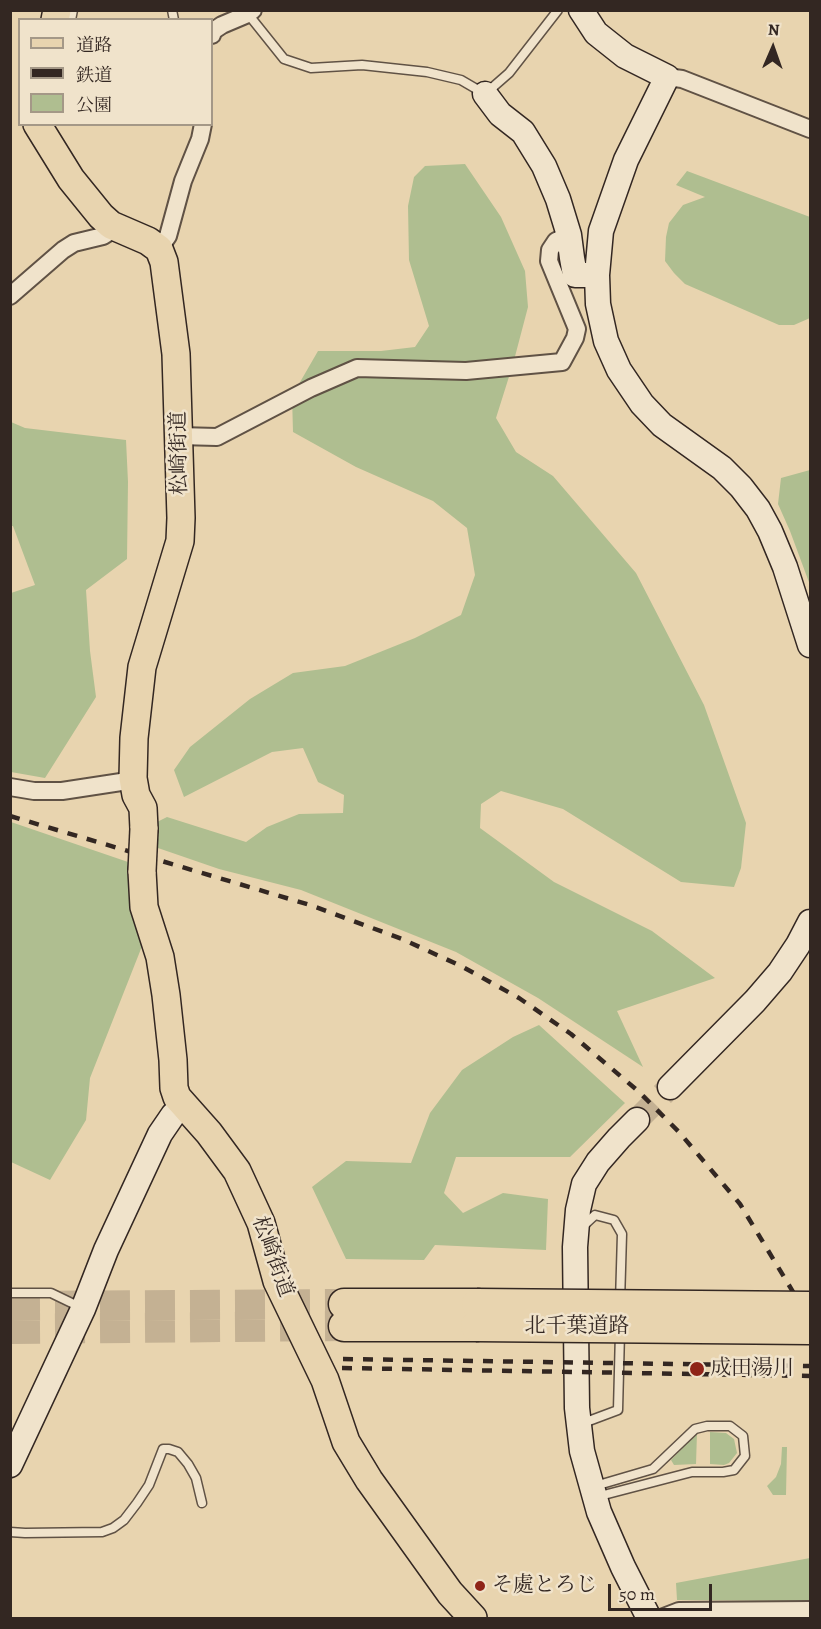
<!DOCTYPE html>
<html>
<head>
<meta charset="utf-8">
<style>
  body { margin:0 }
  #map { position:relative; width:821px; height:1629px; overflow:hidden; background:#e8d4af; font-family:Alegreya,"Noto Serif JP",serif }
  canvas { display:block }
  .frame { position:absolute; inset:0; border:12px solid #332722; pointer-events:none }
  .legend { position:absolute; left:18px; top:18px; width:195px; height:108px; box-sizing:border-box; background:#f0e3cb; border:2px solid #a49887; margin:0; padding:8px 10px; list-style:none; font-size:18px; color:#332722 }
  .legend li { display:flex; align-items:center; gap:12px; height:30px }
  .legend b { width:30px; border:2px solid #a49887 }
  .north { position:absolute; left:743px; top:18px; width:60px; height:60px; -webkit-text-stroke:4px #f0e3cb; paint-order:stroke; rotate:2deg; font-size:16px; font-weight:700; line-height:24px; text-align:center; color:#332722 }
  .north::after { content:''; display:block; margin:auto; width:21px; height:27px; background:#332722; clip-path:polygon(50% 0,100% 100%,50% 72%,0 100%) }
  .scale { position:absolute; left:608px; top:1584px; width:104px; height:27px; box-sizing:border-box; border:3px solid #332722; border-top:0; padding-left:8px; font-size:18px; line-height:21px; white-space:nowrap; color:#332722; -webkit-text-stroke:4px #f0e3cb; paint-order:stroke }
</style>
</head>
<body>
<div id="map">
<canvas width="821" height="1629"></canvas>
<div class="frame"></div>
<ul class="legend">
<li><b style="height:8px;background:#e8d4af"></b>道路</li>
<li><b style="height:8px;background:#332722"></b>鉄道</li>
<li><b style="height:16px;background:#afbe90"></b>公園</li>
</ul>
<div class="north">N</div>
<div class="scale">50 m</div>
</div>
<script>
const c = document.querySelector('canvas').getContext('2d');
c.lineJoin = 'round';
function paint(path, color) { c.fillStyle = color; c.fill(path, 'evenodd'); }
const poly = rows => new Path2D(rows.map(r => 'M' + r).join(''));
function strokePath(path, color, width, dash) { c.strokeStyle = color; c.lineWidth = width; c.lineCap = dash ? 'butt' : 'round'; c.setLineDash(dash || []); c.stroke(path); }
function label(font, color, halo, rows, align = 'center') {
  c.font = font + ' Alegreya,"Noto Serif JP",serif'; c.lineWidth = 5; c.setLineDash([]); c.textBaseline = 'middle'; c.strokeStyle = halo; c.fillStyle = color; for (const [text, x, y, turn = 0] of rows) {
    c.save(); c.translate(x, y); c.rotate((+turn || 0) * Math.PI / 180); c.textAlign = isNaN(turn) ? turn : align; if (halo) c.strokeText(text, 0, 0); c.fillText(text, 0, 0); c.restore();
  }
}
paint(poly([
  [465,164,501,217,525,271,528,307,513,364,496,418,516,452,553,476,636,573,704,705,746,823,741,868,734,887,681,882,563,809,501,791,481,804,480,828,554,882,652,931,715,978,617,1011,643,1067,538,998,456,952,301,890,219,869,158,848,155,823,167,817,246,842,267,827,299,814,343,813,344,795,318,782,303,748,272,752,184,797,174,770,190,747,250,699,293,673,345,666,415,638,461,615,475,575,467,528,433,501,356,467,293,432,292,396,318,351,381,351,415,347,429,326,409,260,408,206,414,177,425,166],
  [687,171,810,217,810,318,794,325,779,325,685,284,674,273,665,261,666,237,669,223,683,205,705,197,676,185],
  [11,422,25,428,126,440,128,482,127,559,86,590,90,651,96,697,45,778,11,772,11,593,35,585,13,526,11,526],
  [810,470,810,585,790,531,778,504,781,478],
  [11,822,128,862,148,931,90,1078,86,1120,50,1180,11,1162],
  [539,1025,625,1103,570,1157,456,1157,444,1193,463,1213,503,1193,548,1199,546,1250,435,1245,424,1260,346,1259,312,1187,346,1161,411,1163,430,1113,462,1070,513,1037],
  [710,1432,726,1433,734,1439,737,1453,729,1463,724,1465,710,1464],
  [697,1433,696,1464,674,1465,671,1460],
  [782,1447,787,1447,786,1495,773,1495,767,1486,776,1477,781,1464],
  [810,1558,810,1601,677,1600,676,1583]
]), '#afbe90');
strokePath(poly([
  [637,1120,670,1087]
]), '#c4b193', 24, [24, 12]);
strokePath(poly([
  [10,1306,344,1304],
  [10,1329,344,1326]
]), '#c4b193', 30, [30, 15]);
const lane = poly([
  [172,10,174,20],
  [248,14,284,59,311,68,362,65,427,72,461,80,485,94,509,73,558,10],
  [71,20,73,10],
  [581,1228,595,1215,614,1220,622,1234,620,1302],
  [10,1293,51,1293,80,1307],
  [586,1427,586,1422,618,1410,620,1332],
  [595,1486,653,1469,695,1429,707,1426,730,1426,743,1436,745,1456,734,1470,723,1472,692,1472,596,1497],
  [10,1532,25,1533,102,1532,113,1528,124,1520,137,1503,149,1485,163,1449,169,1449,178,1452,188,1464,196,1478,202,1503]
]);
const street = poly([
  [212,35,213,31,222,25,248,14,253,10],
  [667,77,682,79,810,129],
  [159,249,168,236,183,181,200,139,203,124],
  [10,296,63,250,74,243,103,236,111,231,111,225],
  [179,436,217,437,311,388,357,368,466,371,562,362,575,338,577,329,549,261,550,250,556,241,569,235],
  [10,787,34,791,62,791,121,782,133,778],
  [661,1618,679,1611,810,1610]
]);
const secondary = poly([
  [581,10,596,33,625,56,667,77,626,160,601,231,597,275,598,304,606,341,619,370,642,404,662,425,722,468,741,487,758,509,770,531,785,567,810,645],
  [485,94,500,114,523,132,544,166,558,199,569,235,572,258,575,275,597,275],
  [670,1087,755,1001,780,972,798,945,810,922],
  [637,1120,619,1138,598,1162,584,1184,578,1210,575,1247,577,1408,582,1451,599,1512,623,1567,649,1618],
  [10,1465,83,1309,106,1250,160,1134,173,1115,184,1106]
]);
const primary = poly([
  [55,20,57,10],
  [37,124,71,179,101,216,111,225,148,241,159,249,164,262,176,354,181,518,180,541,142,667,134,738,133,778,136,795,143,808,144,829],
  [142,871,144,907,160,957,166,995,173,1060,174,1088,177,1097,209,1133,237,1171,261,1223,277,1281,325,1380,346,1442,369,1480,450,1593,473,1618]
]);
const highway = poly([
  [344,1304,477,1304],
  [344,1326,476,1326]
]);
strokePath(lane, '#605245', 11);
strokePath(street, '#605245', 20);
strokePath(secondary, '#332722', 27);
strokePath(primary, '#332722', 30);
strokePath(highway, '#332722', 33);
strokePath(lane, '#f0e3cb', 8);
strokePath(street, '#f0e3cb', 16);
strokePath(secondary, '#f0e3cb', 24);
strokePath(primary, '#e8d4af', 27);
strokePath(highway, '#e8d4af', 30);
strokePath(poly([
  [10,816,310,905,402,939,461,966,519,998,571,1034,638,1091,679,1132,740,1204,810,1320],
  [343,1359,810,1366],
  [342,1368,810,1376]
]), '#332722', 4.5, [10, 10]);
const primaryBridge = poly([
  [142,871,144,829]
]);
const highwayBridge = poly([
  [477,1304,810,1307],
  [476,1326,810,1329]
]);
strokePath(primaryBridge, '#332722', 30, []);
strokePath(highwayBridge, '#332722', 33, []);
strokePath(primaryBridge, '#e8d4af', 27);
strokePath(highwayBridge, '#e8d4af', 30);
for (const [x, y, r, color] of [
  [697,1369,8,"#8f2418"],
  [480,1586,6,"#8f2418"]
]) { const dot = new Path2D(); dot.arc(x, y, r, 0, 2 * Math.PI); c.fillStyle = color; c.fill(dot); strokePath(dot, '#f0e3cb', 2); }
label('21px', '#332722', '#f0e3cb', [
  ["松崎街道",180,453,-91],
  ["松崎街道",272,1257,70],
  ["北千葉道路",577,1327]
]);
label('21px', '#332722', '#f0e3cb', [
  ["成田湯川",710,1369],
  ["そ處とろじ",492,1586]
], 'left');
</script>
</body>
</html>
